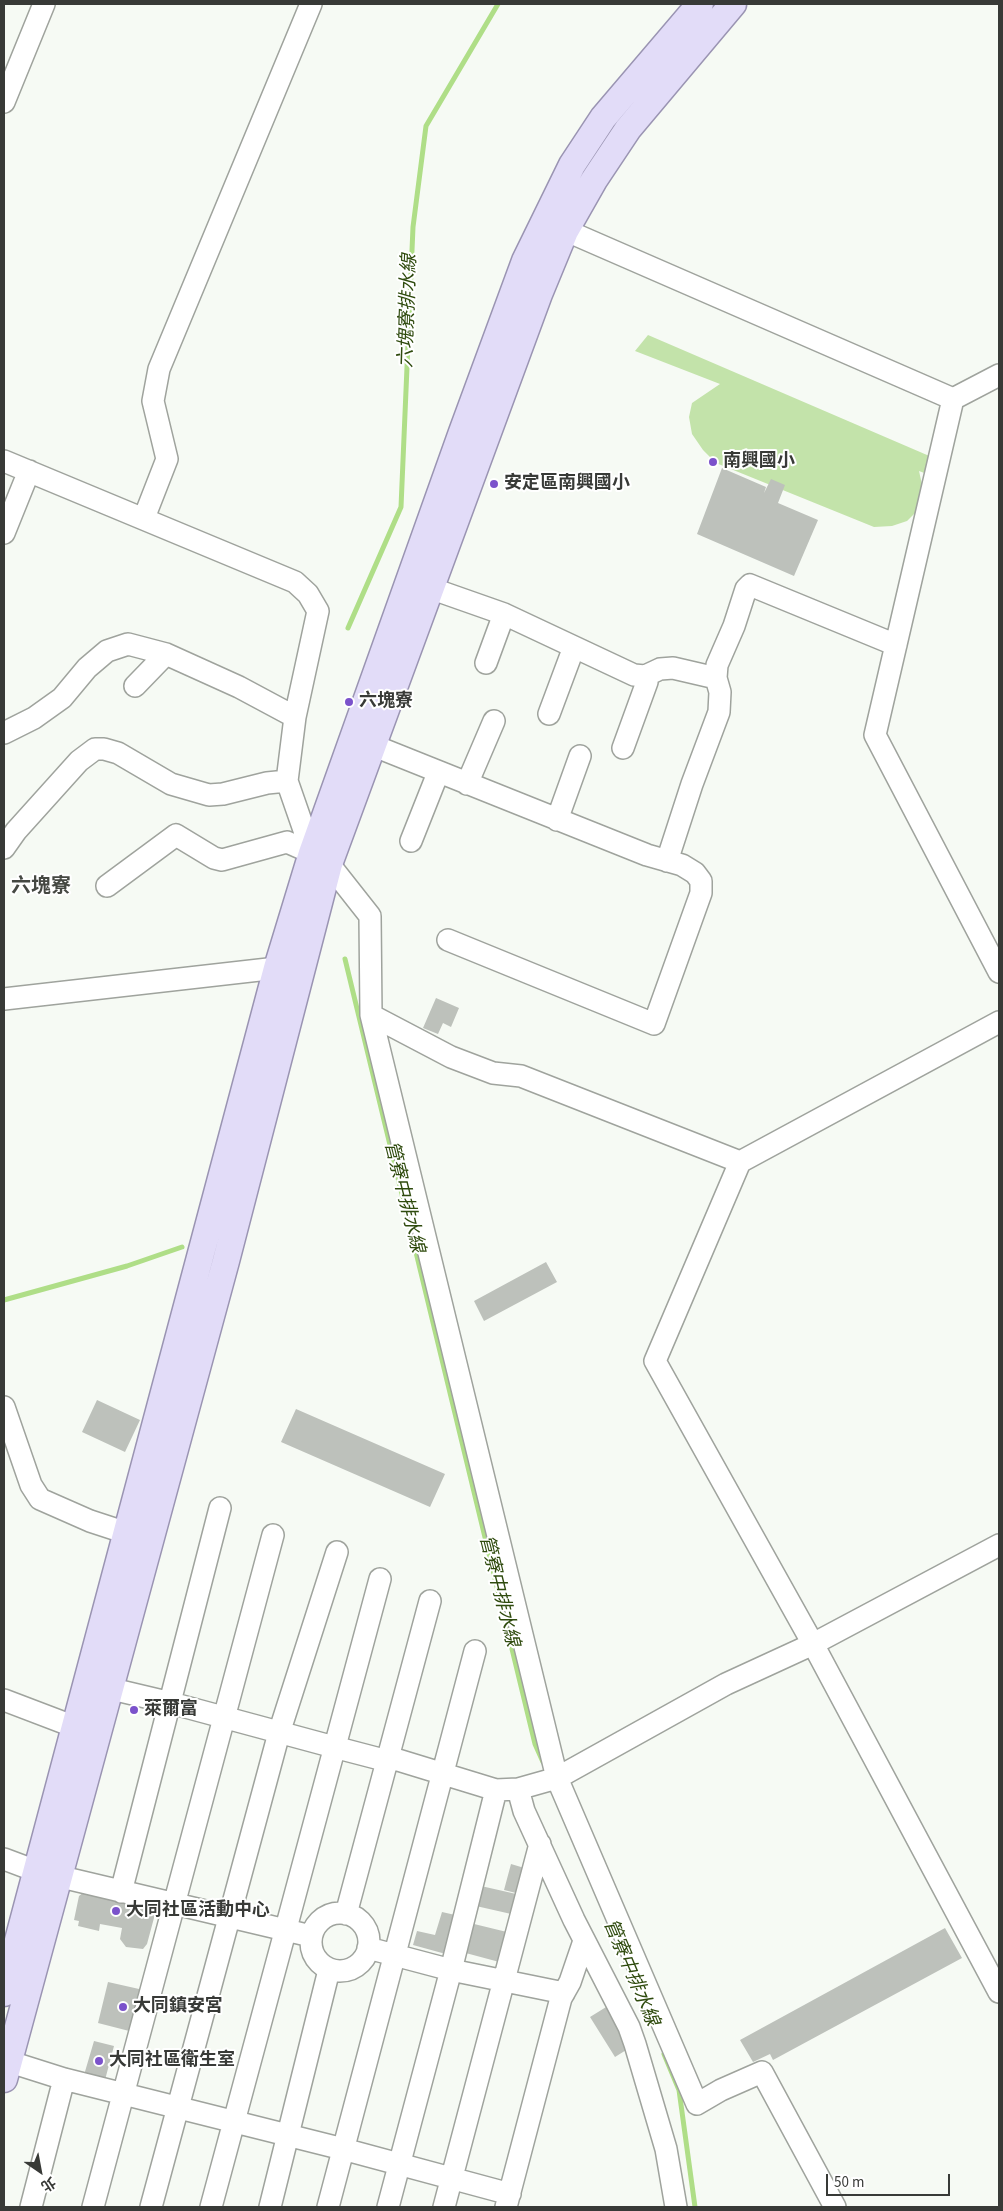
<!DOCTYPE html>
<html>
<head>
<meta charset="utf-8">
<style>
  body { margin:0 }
  #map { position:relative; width:1003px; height:2211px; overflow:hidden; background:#f6faf4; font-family:"Source Sans 3","Noto Sans TC",sans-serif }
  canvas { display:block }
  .frame { position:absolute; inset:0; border:5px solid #383a37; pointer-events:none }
  .north { position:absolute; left:15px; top:2146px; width:50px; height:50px; -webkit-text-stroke:4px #fff; paint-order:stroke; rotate:147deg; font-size:14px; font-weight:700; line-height:20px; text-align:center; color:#383a37 }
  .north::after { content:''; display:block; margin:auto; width:18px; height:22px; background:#383a37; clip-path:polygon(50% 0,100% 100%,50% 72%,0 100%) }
  .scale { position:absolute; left:826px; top:2174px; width:124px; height:22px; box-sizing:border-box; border:2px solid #383a37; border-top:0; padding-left:6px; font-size:15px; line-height:18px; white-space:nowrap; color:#383a37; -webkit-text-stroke:4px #fff; paint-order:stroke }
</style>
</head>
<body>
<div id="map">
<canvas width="1003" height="2211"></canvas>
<div class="frame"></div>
<div class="north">北</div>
<div class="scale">50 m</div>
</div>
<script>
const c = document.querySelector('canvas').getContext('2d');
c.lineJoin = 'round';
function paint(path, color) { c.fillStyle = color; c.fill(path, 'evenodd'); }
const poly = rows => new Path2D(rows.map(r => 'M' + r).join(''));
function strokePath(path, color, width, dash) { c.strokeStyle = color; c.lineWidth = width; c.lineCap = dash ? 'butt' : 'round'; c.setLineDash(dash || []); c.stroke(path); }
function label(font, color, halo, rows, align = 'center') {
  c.font = font + ' "Source Sans 3","Noto Sans TC",sans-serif'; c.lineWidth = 4; c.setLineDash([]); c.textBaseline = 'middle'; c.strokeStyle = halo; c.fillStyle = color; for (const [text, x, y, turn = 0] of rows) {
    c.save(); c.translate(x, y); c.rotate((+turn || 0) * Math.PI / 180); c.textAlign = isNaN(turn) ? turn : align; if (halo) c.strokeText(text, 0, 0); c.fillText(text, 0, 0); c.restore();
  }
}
paint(poly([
  [648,335,934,458,927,474,919,471,923,489,919,509,907,521,892,526,874,527,716,463,703,450,692,434,689,417,692,403,720,384,635,351]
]), '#c3e3aa');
strokePath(poly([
  [348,628,401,507,413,227,426,126,498,4],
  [345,959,535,1744,543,1762],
  [4,1300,127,1266,182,1247],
  [664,2054,679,2090,695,2207]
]), '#afde87', 5);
paint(poly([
  [722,468,766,487,764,493,771,479,785,485,778,503,818,520,794,576,697,534],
  [436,998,459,1008,451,1027,443,1023,438,1034,423,1028],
  [546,1262,557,1282,484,1321,474,1301],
  [97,1400,140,1420,125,1452,82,1432],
  [296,1409,445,1474,430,1507,281,1442],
  [511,1864,531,1870,524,1895,504,1890],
  [481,1886,525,1896,520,1916,476,1906],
  [85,1891,158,1903,147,1944,143,1949,126,1947,120,1939,122,1928,100,1924,99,1931,78,1926,79,1921,74,1920,79,1896],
  [442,1912,464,1917,453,1956,413,1945,417,1931,435,1935],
  [470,1923,511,1933,503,1963,462,1952],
  [945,1928,962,1958,773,2060,770,2054,753,2062,740,2040],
  [108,1982,148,1991,137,2033,98,2023],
  [611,2004,631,2047,615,2057,590,2017],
  [94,2041,114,2046,105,2080,84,2075]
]), '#bdc1bb');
const minor = poly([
  [4,102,44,4],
  [551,224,953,399],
  [999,375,953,399,875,735,999,972],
  [4,461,295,582,308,594,318,611,295,717,287,781,312,853],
  [144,518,167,459,153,401,159,369,311,4],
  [4,533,29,471],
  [430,588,504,614,634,675,645,676,660,669,673,668,716,678],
  [486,663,504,614],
  [135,686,166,654],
  [549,714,574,647],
  [4,733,34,718,62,698,87,668,107,651,128,644,166,654,239,687,295,717],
  [372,745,647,855,682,865,695,873,701,881,701,893,654,1024,448,940],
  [623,748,647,682,645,676],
  [467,784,494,721],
  [557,820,580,756],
  [411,841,438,773],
  [4,848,16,831,79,761,95,749,104,749,118,753,171,784,209,795,223,794,267,783,287,781],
  [667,861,692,784,719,712,720,692,716,678,717,665,734,626,746,589,750,585,896,645],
  [107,886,176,835,214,858,222,860,287,842,312,853,329,864,370,916,371,1015,557,1778,697,2104,721,2090,762,2072,835,2207],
  [4,999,277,968],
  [371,1015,451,1057,493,1073,521,1076,740,1162],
  [999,1022,740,1162,655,1361,813,1644,999,1992],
  [4,1407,31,1485,40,1499,90,1521,142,1538],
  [95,1685,171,1703,334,1747,380,1759,398,1760,496,1790,518,1789,557,1778,726,1684,813,1644,999,1545],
  [4,1700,75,1727,91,1730],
  [518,1789,524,1811,574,1920,629,2027,635,2044,666,2149,676,2207],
  [4,1859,36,1871,311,1936],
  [121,1892,220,1508],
  '311 1942a29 29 0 1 1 58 0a29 29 0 1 1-58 0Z',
  [346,1914,430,1601],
  [368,1948,451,1970,564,1993],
  [4,2060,64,2079,343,2149,510,2194],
  [31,2207,64,2079],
  [93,2207,273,1535],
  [151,2207,279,1733,337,1552],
  [211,2207,380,1579],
  [270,2207,329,1970],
  [328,2207,475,1651],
  [388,2207,451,1970,496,1790],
  [444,2207,540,1844],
  [506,2207,561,1998,570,1982,584,1941]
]);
const major = poly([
  [4,1993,277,968,312,853,462,432,525,261,572,165,603,118,700,4],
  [4,2079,226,1261,329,864,539,294,565,231,594,180,628,129,733,4]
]);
strokePath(minor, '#9fa39d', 24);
strokePath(major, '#9a94b2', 29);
strokePath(minor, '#fff', 21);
strokePath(major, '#e2dcf8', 26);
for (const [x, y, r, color] of [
  [713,462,5,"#7b52cb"],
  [494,484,5,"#7b52cb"],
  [349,702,5,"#7b52cb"],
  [134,1710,5,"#7b52cb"],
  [116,1911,5,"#7b52cb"],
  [123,2007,5,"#7b52cb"],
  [99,2061,5,"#7b52cb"]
]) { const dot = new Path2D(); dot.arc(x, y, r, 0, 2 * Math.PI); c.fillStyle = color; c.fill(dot); strokePath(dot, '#fff', 2); }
label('bold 18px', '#383a37', '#fff', [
  ["南興國小",723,462],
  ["安定區南興國小",504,484],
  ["六塊寮",359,702],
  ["萊爾富",144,1710],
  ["大同社區活動中心",126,1911],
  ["大同鎮安宮",133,2007],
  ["大同社區衛生室",109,2061]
], 'left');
label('italic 19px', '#2f4b0e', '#fff', [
  ["六塊寮排水線",409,311,-88],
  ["管寮中排水線",403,1197,76],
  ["管寮中排水線",498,1591,76],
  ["管寮中排水線",630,1973,67]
]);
label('bold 20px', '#454842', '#fff', [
  ["六塊寮",41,888]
]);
</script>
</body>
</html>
